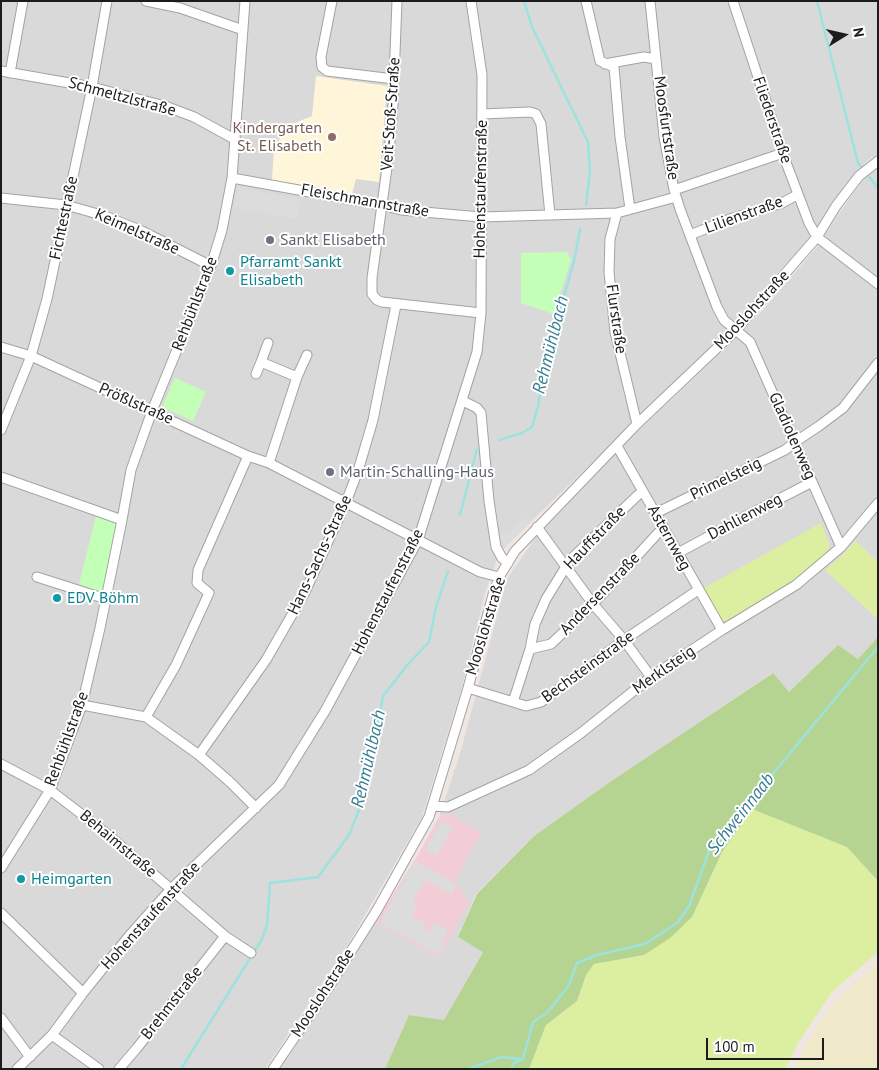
<!DOCTYPE html>
<html>
<head>
<meta charset="utf-8">
<style>
  body { margin:0 }
  #map { position:relative; width:879px; height:1070px; overflow:hidden; background:#efe6e1; font-family:"PT Sans",sans-serif }
  canvas { display:block }
  .frame { position:absolute; inset:0; border:2px solid #1c1c1c; pointer-events:none }
  .north { position:absolute; left:819px; top:10px; width:50px; height:50px; -webkit-text-stroke:4px #fff; paint-order:stroke; rotate:80deg; font-size:14px; font-weight:700; line-height:20px; text-align:center; color:#1c1c1c }
  .north::after { content:''; display:block; margin:auto; width:18px; height:22px; background:#1c1c1c; clip-path:polygon(50% 0,100% 100%,50% 72%,0 100%) }
  .scale { position:absolute; left:706px; top:1038px; width:118px; height:22px; box-sizing:border-box; border:2px solid #1c1c1c; border-top:0; padding-left:6px; font-size:15px; line-height:18px; white-space:nowrap; color:#1c1c1c; -webkit-text-stroke:4px #fff; paint-order:stroke }
</style>
</head>
<body>
<div id="map">
<canvas width="879" height="1070"></canvas>
<div class="frame"></div>
<div class="north">N</div>
<div class="scale">100 m</div>
</div>
<script>
const c = document.querySelector('canvas').getContext('2d');
c.lineJoin = 'round';
function paint(path, color) { c.fillStyle = color; c.fill(path, 'evenodd'); }
const poly = rows => new Path2D(rows.map(r => 'M' + r).join(''));
function strokePath(path, color, width, dash) { c.strokeStyle = color; c.lineWidth = width; c.lineCap = dash ? 'butt' : 'round'; c.setLineDash(dash || []); c.stroke(path); }
function label(font, color, halo, rows, align = 'center') {
  c.font = font + ' "PT Sans",sans-serif'; c.lineWidth = 4; c.setLineDash([]); c.textBaseline = 'middle'; c.strokeStyle = halo; c.fillStyle = color; for (const [text, x, y, turn = 0] of rows) {
    c.save(); c.translate(x, y); c.rotate((+turn || 0) * Math.PI / 180); c.textAlign = isNaN(turn) ? turn : align; if (halo) c.strokeText(text, 0, 0); c.fillText(text, 0, 0); c.restore();
  }
}
paint(poly([
  [1,1,878,1,878,155,871,158,857,171,833,203,810,239,781,269,751,306,710,350,500,551,485,593,462,687,422,817,347,946,265,1069,1,1069],
  [878,167,878,562,855,541,843,555,826,570,878,619,878,637,858,659,838,645,789,692,772,673,610,782,534,836,476,894,458,937,483,951,444,1020,409,1015,385,1069,280,1069,375,922,439,957,455,881,449,813,439,817,460,754,507,579,536,537,622,446,687,385,761,312,817,247,836,217,864,179]
]), '#dad9d9');
paint(poly([
  [449,813,481,833,455,881,469,902,439,958,375,922,415,860,439,817]
]), '#f2cdd5');
paint(poly([
  [316,76,387,86,379,182,356,179,352,194,272,180,274,148,287,126,312,116]
]), '#fff5d9');
paint(poly([
  [878,962,878,1069,793,1069,818,1025,842,995]
]), '#f0e9c9');
paint(poly([
  [821,523,830,546,826,554,800,576,757,605,723,623,702,589],
  [855,541,878,562,878,619,825,570,843,555],
  [752,809,847,847,878,881,878,952,832,992,798,1043,785,1069,529,1069,546,1025,577,1001,586,975,594,964,644,955,692,917,722,852]
]), '#dcefa0');
paint(poly([
  [878,637,878,881,847,847,752,809,722,852,692,917,670,938,644,955,594,964,586,975,577,1001,546,1025,529,1069,385,1069,409,1015,444,1020,483,952,458,937,477,894,534,836,610,782,773,673,789,692,838,645,858,659]
]), '#b5d391');
paint(poly([
  [567,252,571,260,554,314,521,303,521,253],
  [175,378,206,392,193,421,162,407],
  [96,516,118,522,103,595,78,588]
]), '#c4ffb7');
paint(poly([
  [239,188,301,199,298,219,234,208],
  [528,516,532,521,505,548,500,548,498,534,511,532,515,526],
  [441,821,453,827,437,856,425,850],
  [414,861,457,884,452,894,425,880,413,901,418,904,412,916,426,924,423,930,429,932,434,922,448,930,443,940,446,942,439,955,380,923]
]), '#dcdcdc');
strokePath(poly([
  [524,1,532,27,588,142,590,171,586,205],
  [817,1,858,163,878,188],
  [499,440,522,433,532,427,538,407,544,367,574,261,580,229],
  [460,515,477,449],
  [181,1069,262,939,267,925,270,883,318,877,349,835,365,795,383,696,409,663,429,642,436,607,448,571],
  [469,1069,501,1057,521,1059],
  [511,1069,514,1063,523,1059,533,1022,547,1013,569,985,577,963,597,955,645,944,677,923,689,906,709,851,878,647]
]), '#9ce2df', 2.5);
const minor = poly([
  [146,1,180,8,243,30],
  [332,1,321,57,322,67,327,71,394,79],
  [397,1,393,105,389,153,372,278,372,294,377,300,382,302,481,313],
  [586,1,600,61,614,67,620,137,630,209],
  [650,1,664,137,674,190,680,209,717,307,724,320,750,342,841,547],
  [733,1,787,165,809,223,817,237,878,284],
  [605,64,644,57,656,59],
  [1,71,92,87,165,106,194,117,236,140],
  [10,73,23,1],
  [482,114,530,112,536,114,541,124,550,215],
  [232,178,382,205,401,210,481,217,617,213,676,197],
  [674,190,783,153],
  [1,198,66,205,105,216,142,231,211,266],
  [617,213,610,239,609,272,615,332,637,424],
  [690,235,730,219,782,203,797,195],
  [268,343,261,362,297,377,269,463],
  [1,347,31,356,248,456,269,463,480,572,499,577],
  [256,374,261,362],
  [297,377,307,355],
  [463,401,477,408,481,413,489,501,496,547,502,558,508,563],
  [1,430,31,356,47,299,92,87,107,1],
  [617,446,722,630],
  [1,477,122,520],
  [656,513,785,450,795,442,819,426,843,408,878,363],
  [537,527,593,604,624,640,651,677],
  [678,553,748,515,812,482],
  [37,577,106,599],
  [530,649,551,644,593,604,658,533,664,530],
  [468,688,526,706,541,702,624,640,698,590],
  [513,702,530,649,535,624,546,599,570,560,638,495,643,492],
  [82,705,146,717,199,755,230,782,256,808],
  [146,717,176,665,209,593,197,583,198,570,248,456],
  [199,755,266,660,305,592,346,502,358,471,373,420,396,305],
  [1,764,50,790,106,833,225,936,251,953],
  [432,806,448,807,529,770,581,733,651,677,722,630,796,585,841,547,878,503],
  [1,868,50,790,82,705,100,628,122,520,131,470,152,411,211,266,222,230,232,178,245,1],
  [1,913,83,993],
  [1,1018,30,1057],
  [52,1035,99,1069],
  [17,1069,52,1035,83,993,129,936,171,889,279,785,325,711,418,540,477,352,481,313,482,75,471,1],
  [119,1069,137,1048,225,936],
  [273,1069,328,988,377,910,429,817,468,688,494,591,501,574,515,551,637,424,736,330,817,237,836,206,859,176,878,161]
]);
strokePath(minor, '#a3a3a3', 11);
strokePath(minor, '#fff', 9);
for (const [x, y, r, color] of [
  [332,137,5,"#8d6e63"],
  [270,240,5,"#6b7280"],
  [230,271,5,"#0f9aa8"],
  [330,472,5,"#6b7280"],
  [57,598,5,"#0f9aa8"],
  [21,879,5,"#0f9aa8"]
]) { const dot = new Path2D(); dot.arc(x, y, r, 0, 2 * Math.PI); c.fillStyle = color; c.fill(dot); strokePath(dot, '#fff', 2); }
label('16px', '#1c1c1c', '#fff', [
  ["Schmeltzlstraße",122,97,15],
  ["Veit-Stoß-Straße",391,114,-86],
  ["Fliederstraße",772,120,71],
  ["Moosfurtstraße",666,128,82],
  ["Hohenstaufenstraße",481,189,-89],
  ["Fleischmannstraße",365,201,10],
  ["Lilienstraße",744,215,-20],
  ["Fichtestraße",64,218,-78],
  ["Keimelstraße",137,232,24],
  ["Rehbühlstraße",195,304,-69],
  ["Mooslohstraße",752,310,-47],
  ["Flurstraße",616,319,82],
  ["Prößlstraße",136,404,24],
  ["Gladiolenweg",792,436,66],
  ["Primelsteig",726,479,-26],
  ["Dahlienweg",745,517,-28],
  ["Hauffstraße",595,538,-46],
  ["Asternweg",669,538,61],
  ["Hans-Sachs-Straße",320,555,-65],
  ["Hohenstaufenstraße",388,592,-63],
  ["Andersenstraße",600,594,-46],
  ["Mooslohstraße",486,626,-73],
  ["Bechsteinstraße",588,667,-36],
  ["Merklsteig",664,670,-35],
  ["Rehbühlstraße",67,739,-70],
  ["Behaimstraße",118,844,40],
  ["Hohenstaufenstraße",151,916,-48],
  ["Mooslohstraße",323,993,-57],
  ["Brehmstraße",172,1003,-52]
]);
label('16px', '#785e54', '#fff', [
  ["Kindergarten",322,128],
  ["St. Elisabeth",322,146]
], 'right');
label('16px', '#5b616d', '#fff', [
  ["Sankt Elisabeth",280,240],
  ["Martin-Schalling-Haus",340,472]
], 'left');
label('16px', '#0d838f', '#fff', [
  ["Pfarramt Sankt",240,262],
  ["Elisabeth",240,280],
  ["EDV Böhm",67,598],
  ["Heimgarten",31,879]
], 'left');
label('italic 18px', '#367e94', '#fff', [
  ["Rehmühlbach",551,345,-76],
  ["Rehmühlbach",369,759,-77],
  ["Schweinnaab",741,814,-52]
]);
</script>
</body>
</html>
